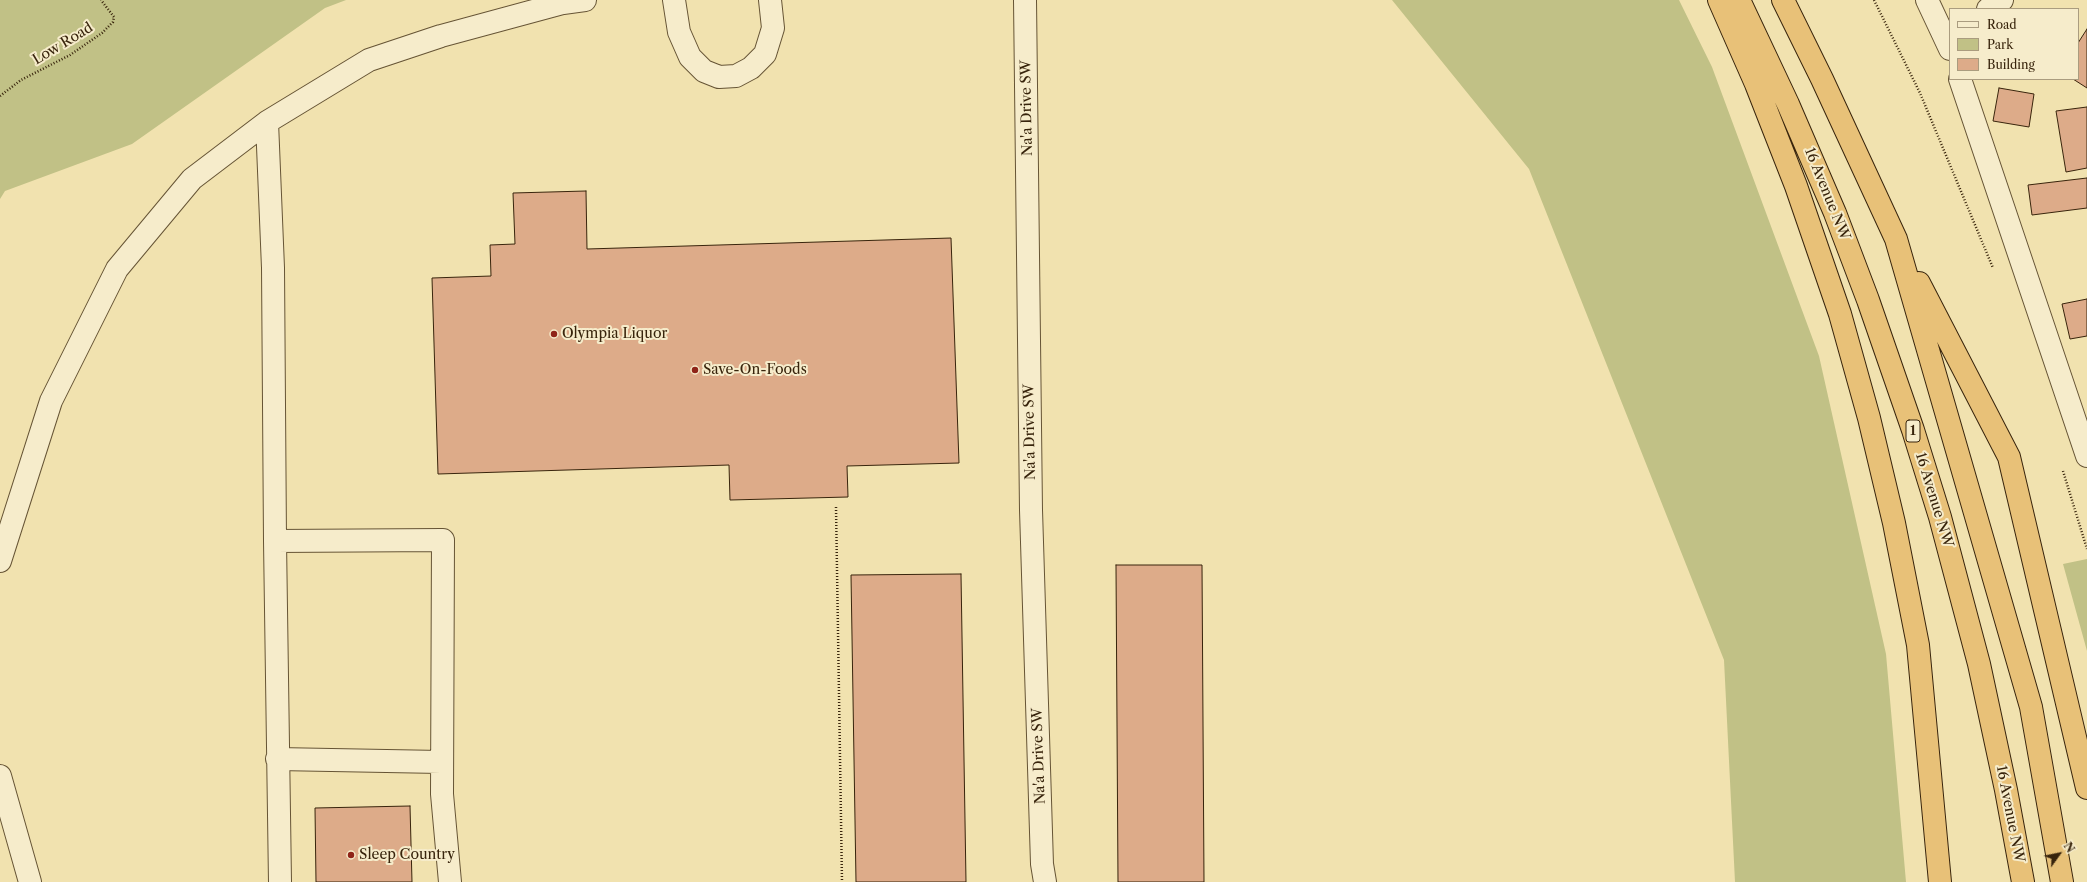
<!DOCTYPE html>
<html>
<head>
<meta charset="utf-8">
<style>
  body { margin:0 }
  #map { position:relative; width:2087px; height:882px; overflow:hidden; background:#f1e2af; font-family:"Libre Caslon Text",serif }
  canvas { display:block }
  .legend { position:absolute; left:1949px; top:8px; width:130px; height:72px; box-sizing:border-box; background:#f6eccb; border:1px solid #aa9c7f; margin:0; padding:5px 7px; list-style:none; font-size:12px; color:#38240c }
  .legend li { display:flex; align-items:center; gap:8px; height:20px }
  .legend b { width:20px; border:1px solid #aa9c7f }
  .north { position:absolute; left:2039px; top:834px; width:40px; height:40px; -webkit-text-stroke:3px #f6eccb; paint-order:stroke; rotate:57deg; font-size:11px; font-weight:700; line-height:16px; text-align:center; color:#38240c }
  .north::after { content:''; display:block; margin:auto; width:14px; height:18px; background:#38240c; clip-path:polygon(50% 0,100% 100%,50% 72%,0 100%) }
</style>
</head>
<body>
<div id="map">
<canvas width="2087" height="882"></canvas>
<ul class="legend">
<li><b style="height:5px;background:#f6eccb"></b>Road</li>
<li><b style="height:11px;background:#c1c186"></b>Park</li>
<li><b style="height:11px;background:#ddab89"></b>Building</li>
</ul>
<div class="north">N</div>
</div>
<script>
const c = document.querySelector('canvas').getContext('2d');
c.lineJoin = 'round';
function paint(path, color) { c.fillStyle = color; c.fill(path, 'evenodd'); }
const poly = rows => new Path2D(rows.map(r => 'M' + r).join(''));
function strokePath(path, color, width, dash) { c.strokeStyle = color; c.lineWidth = width; c.lineCap = dash ? 'butt' : 'round'; c.setLineDash(dash || []); c.stroke(path); }
function label(font, color, halo, rows, align = 'center') {
  c.font = font + ' "Libre Caslon Text",serif'; c.lineWidth = 4; c.setLineDash([]); c.textBaseline = 'middle'; c.strokeStyle = halo; c.fillStyle = color; for (const [text, x, y, turn = 0] of rows) {
    c.save(); c.translate(x, y); c.rotate((+turn || 0) * Math.PI / 180); c.textAlign = isNaN(turn) ? turn : align; if (halo) c.strokeText(text, 0, 0); c.fillText(text, 0, 0); c.restore();
  }
}
paint(poly([
  [0,0,346,0,325,8,132,144,5,191,0,199],
  [1392,0,1679,0,1712,67,1819,356,1886,654,1906,882,1735,882,1724,660,1529,169],
  [2087,559,2087,651,2063,564]
]), '#c1c186');
const building = poly([
  [2087,29,2087,88,2073,79,2078,79,2078,43,2087,29],
  [1999,88,2034,94,2029,127,1993,121,1999,88],
  [2087,107,2087,168,2066,172,2056,111,2087,107],
  [2087,178,2087,208,2032,215,2028,185,2087,178],
  [586,191,587,249,951,238,959,463,847,466,848,497,730,500,729,465,438,474,432,278,491,276,490,245,515,244,513,193,586,191],
  [2087,299,2087,336,2070,339,2062,304,2087,299],
  [1116,565,1202,565,1204,882,1118,882,1116,565],
  [961,574,966,882,856,882,851,575,961,574],
  [410,806,412,882,316,882,315,808,410,806]
]);
paint(building, '#ddab89');
strokePath(building, '#38240c', 1);
const minor = poly([
  [674,0,679,32,690,57,704,71,719,77,736,76,751,68,765,54,773,28,770,0],
  [1025,0,1031,510,1042,864,1045,882],
  [1927,0,1950,49],
  [1988,9,2002,0],
  [1960,79,2087,456],
  [267,122,273,268,275,541],
  [0,561,51,401,117,269,192,179,267,122,369,60,441,36,563,3,585,0],
  [277,759,441,762],
  [0,776,30,882],
  [280,882,275,541,443,540,442,794,450,882]
]);
const highway = poly([
  [1719,0,1756,84,1796,186,1840,314,1869,418,1894,523,1918,645,1940,882],
  [1739,0,1788,104,1835,213,1868,300,1913,430,1940,517,1979,664,2006,790,2023,882],
  [1783,0,1822,79,1896,239,2031,707,2062,882],
  [1919,283,2009,457,2087,788]
]);
strokePath(minor, '#665435', 24);
strokePath(highway, '#38240c', 24);
strokePath(poly([
  [1874,0,1920,93,1993,268],
  [0,96,21,80,70,55,102,33,113,22,114,17,101,0],
  [2063,471,2087,549],
  [836,507,842,882]
]), '#38240c', 2.5, [1, 2]);
strokePath(minor, '#f6eccb', 22);
strokePath(highway, '#e8c178', 22);
for (const [x, y, r, color] of [
  [554,334,4,"#8f2418"],
  [695,370,4,"#8f2418"],
  [351,855,4,"#8f2418"]
]) { const dot = new Path2D(); dot.arc(x, y, r, 0, 2 * Math.PI); c.fillStyle = color; c.fill(dot); strokePath(dot, '#f6eccb', 1.5); }
for (const [x, y, w] of [
  [1913,431,14]
]) { const box = new Path2D(); box.roundRect(x - w / 2, y - 11, w, 22, 3); c.fillStyle = '#f6eccb'; c.fill(box); strokePath(box, '#38240c', 1); }
label('bold 13px', '#38240c', null, [
  ["1",1913,431]
]);
label('14px', '#38240c', '#f6eccb', [
  ["Low Road",63,44,-31],
  ["Na'a Drive SW",1027,108,-91],
  ["16 Avenue NW",1827,194,68],
  ["Na'a Drive SW",1030,432,-91],
  ["16 Avenue NW",1934,500,73],
  ["Na'a Drive SW",1039,756,-92],
  ["16 Avenue NW",2010,814,79]
]);
label('14px', '#38240c', '#f6eccb', [
  ["Olympia Liquor",562,334],
  ["Save-On-Foods",703,370],
  ["Sleep Country",359,855]
], 'left');
</script>
</body>
</html>
